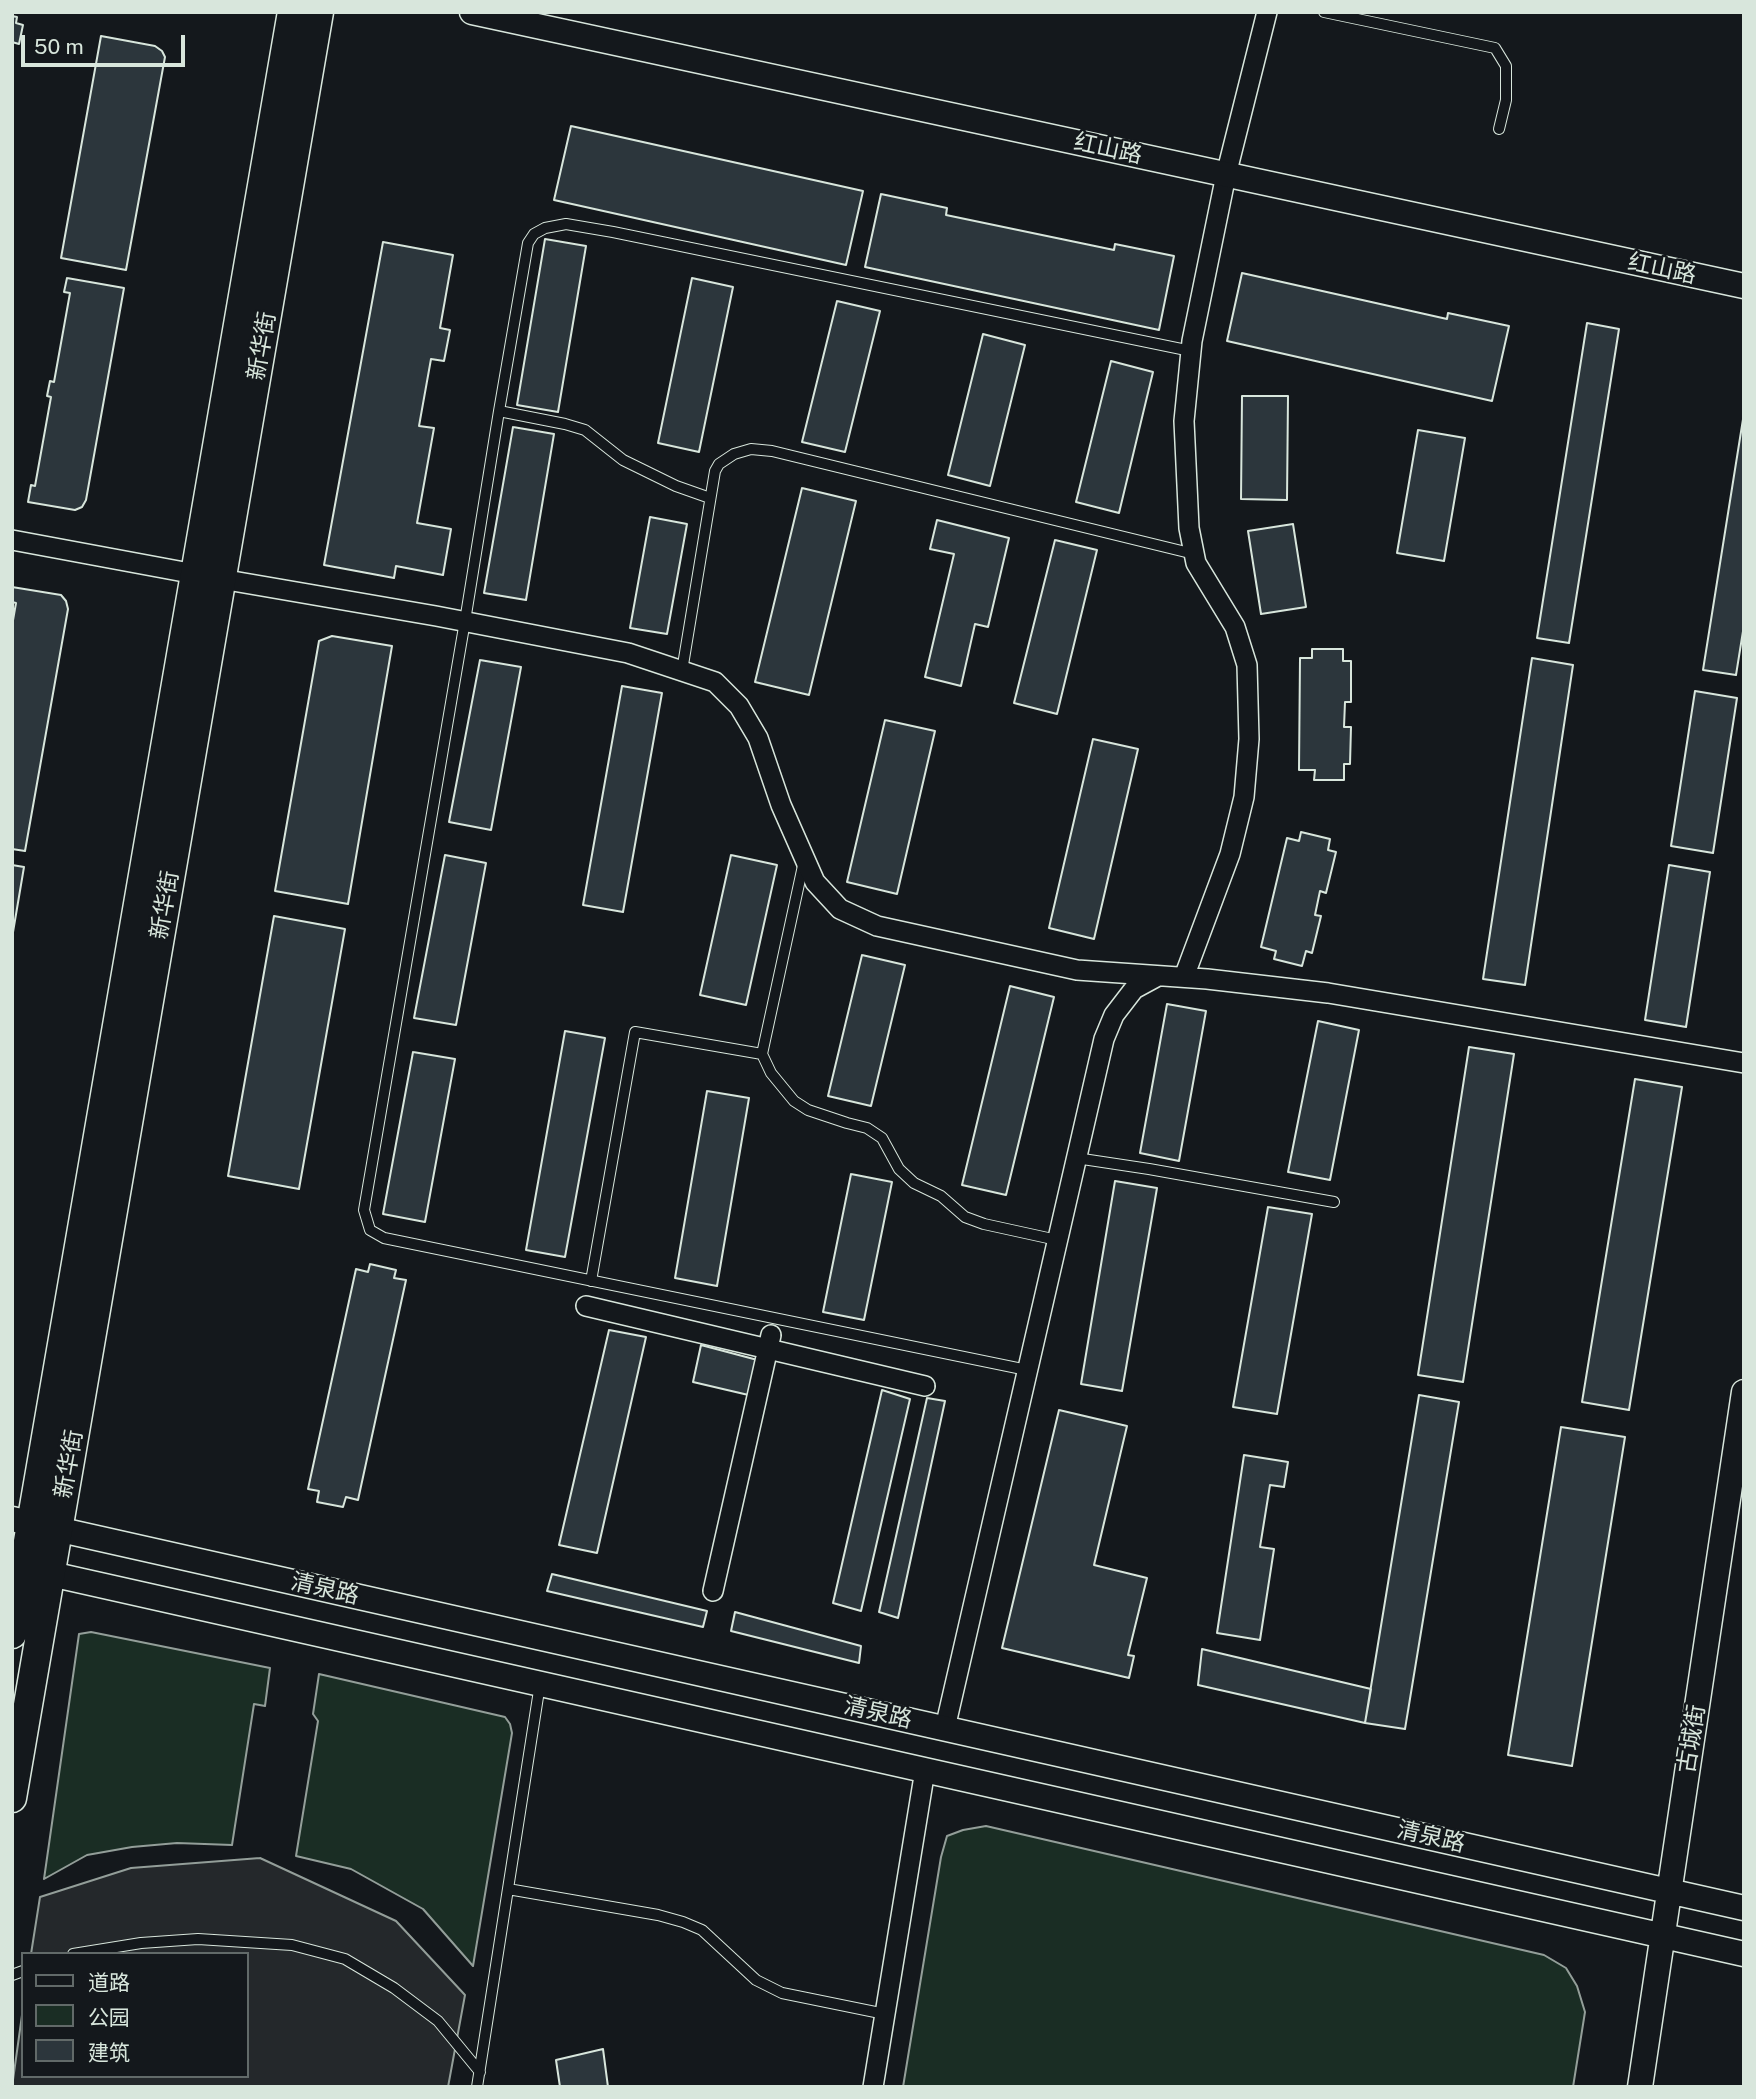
<!DOCTYPE html>
<html>
<head>
<meta charset="utf-8">
<style>
  body { margin:0 }
  #map { position:relative; width:1756px; height:2099px; overflow:hidden; background:#14181c; font-family:"Public Sans","Noto Sans SC",sans-serif }
  canvas { display:block }
  .frame { position:absolute; inset:0; border:14px solid #d8e6dc; pointer-events:none }
  .legend { position:absolute; left:21px; top:1952px; width:228px; height:126px; box-sizing:border-box; background:#14181c; border:2px solid #626a69; margin:0; padding:9px 12px; list-style:none; font-size:21px; color:#d8e6dc }
  .legend li { display:flex; align-items:center; gap:14px; height:35px }
  .legend b { width:35px; border:2px solid #626a69 }
  .scale { position:absolute; left:21px; top:35px; width:164px; height:32px; box-sizing:border-box; border:4px solid #d8e6dc; border-top:0; padding-left:9px; font-size:21px; line-height:24px; white-space:nowrap; color:#d8e6dc; -webkit-text-stroke:5px #14181c; paint-order:stroke }
</style>
</head>
<body>
<div id="map">
<canvas width="1756" height="2099"></canvas>
<div class="frame"></div>
<ul class="legend">
<li><b style="height:9px;background:#14181c"></b>道路</li>
<li><b style="height:19px;background:#1a2d24"></b>公园</li>
<li><b style="height:19px;background:#2c363c"></b>建筑</li>
</ul>
<div class="scale">50 m</div>
</div>
<script>
const c = document.querySelector('canvas').getContext('2d');
c.lineJoin = 'round';
function paint(path, color) { c.fillStyle = color; c.fill(path, 'evenodd'); }
const poly = rows => new Path2D(rows.map(r => 'M' + r).join(''));
function strokePath(path, color, width, dash) { c.strokeStyle = color; c.lineWidth = width; c.lineCap = dash ? 'butt' : 'round'; c.setLineDash(dash || []); c.stroke(path); }
function label(font, color, halo, rows, align = 'center') {
  c.font = font + ' "Public Sans","Noto Sans SC",sans-serif'; c.lineWidth = 5; c.setLineDash([]); c.textBaseline = 'middle'; c.strokeStyle = halo; c.fillStyle = color; for (const [text, x, y, turn = 0] of rows) {
    c.save(); c.translate(x, y); c.rotate((+turn || 0) * Math.PI / 180); c.textAlign = isNaN(turn) ? turn : align; if (halo) c.strokeText(text, 0, 0); c.fillText(text, 0, 0); c.restore();
  }
}
const green = poly([
  [91,1632,270,1668,265,1706,254,1704,232,1845,177,1843,132,1847,87,1855,44,1879,79,1634,91,1632],
  [319,1674,505,1717,510,1724,512,1733,473,1966,423,1909,351,1869,296,1856,318,1721,313,1714,319,1674],
  [986,1826,1544,1955,1566,1968,1577,1986,1585,2012,1573,2087,903,2087,941,1857,947,1836,963,1830,986,1826]
]);
paint(green, '#1a2d24');
strokePath(green, '#939e99', 2);
const parking = poly([
  [260,1858,396,1921,465,1995,448,2087,12,2087,23,2008,23,2076,247,2076,247,1954,31,1954,40,1897,131,1868,260,1858]
]);
paint(parking, '#24282b');
strokePath(parking, '#939e99', 2);
const building = poly([
  [12,16,17,17,16,23,23,25,19,44,12,42,12,16],
  [101,36,155,46,162,51,165,57,126,270,61,258,101,36],
  [571,126,863,191,846,265,554,200,571,126],
  [881,194,947,208,946,215,1114,250,1115,244,1174,256,1159,330,865,267,881,194],
  [545,239,586,246,558,412,517,405,545,239],
  [383,242,453,255,440,328,450,330,444,361,431,359,419,426,434,428,417,523,451,529,443,575,396,566,394,578,324,565,383,242],
  [1242,273,1447,319,1448,313,1509,326,1492,401,1227,341,1242,273],
  [67,278,124,288,86,500,82,507,75,510,28,502,31,485,35,486,51,397,47,396,50,381,54,382,70,293,64,292,67,278],
  [692,278,733,287,699,452,658,443,692,278],
  [837,301,880,311,845,452,802,442,837,301],
  [1587,323,1619,329,1569,643,1537,638,1587,323],
  [983,334,1025,345,990,486,948,475,983,334],
  [1111,361,1153,372,1119,513,1076,502,1111,361],
  [1242,396,1288,396,1287,500,1241,499,1242,396],
  [1744,413,1744,625,1736,675,1703,670,1744,413],
  [513,427,554,434,526,600,484,593,513,427],
  [1418,430,1465,438,1444,561,1397,553,1418,430],
  [802,488,856,501,809,695,755,682,802,488],
  [650,517,687,524,667,634,630,628,650,517],
  [937,520,1009,538,988,627,975,624,961,686,925,677,954,554,930,549,937,520],
  [1293,524,1306,607,1261,614,1248,531,1293,524],
  [1055,540,1097,550,1057,714,1014,703,1055,540],
  [12,587,61,595,66,601,68,609,25,851,12,849,12,626,16,603,12,602,12,587],
  [332,636,392,646,348,904,275,891,319,641,332,636],
  [1312,649,1343,649,1343,661,1351,661,1351,702,1345,702,1344,727,1351,727,1350,764,1344,764,1344,780,1314,780,1315,770,1299,770,1300,658,1312,658,1312,649],
  [1532,658,1573,665,1525,985,1483,979,1532,658],
  [480,660,521,667,491,830,449,822,480,660],
  [622,686,662,693,623,912,583,905,622,686],
  [1695,691,1737,698,1713,853,1671,846,1695,691],
  [885,720,935,731,897,894,847,882,885,720],
  [1093,739,1138,749,1094,939,1049,928,1093,739],
  [1301,832,1330,839,1328,850,1336,852,1326,893,1320,891,1315,915,1321,916,1312,953,1306,951,1302,966,1274,959,1276,951,1261,947,1287,838,1299,841,1301,832],
  [445,855,486,863,456,1025,414,1018,445,855],
  [731,855,777,865,746,1005,700,995,731,855],
  [12,865,24,867,12,938,12,865],
  [1669,865,1710,872,1686,1027,1645,1020,1669,865],
  [274,916,345,929,299,1189,228,1176,274,916],
  [862,955,905,965,871,1106,828,1096,862,955],
  [1010,986,1054,997,1006,1195,962,1185,1010,986],
  [1167,1004,1206,1011,1179,1161,1140,1153,1167,1004],
  [1318,1021,1359,1030,1330,1180,1288,1172,1318,1021],
  [565,1031,605,1038,565,1257,526,1250,565,1031],
  [1469,1047,1514,1054,1463,1382,1418,1375,1469,1047],
  [413,1052,455,1059,425,1222,383,1214,413,1052],
  [1635,1079,1682,1087,1629,1410,1582,1402,1635,1079],
  [707,1091,749,1098,717,1286,675,1278,707,1091],
  [851,1174,892,1182,864,1320,823,1312,851,1174],
  [1115,1181,1157,1188,1122,1391,1081,1384,1115,1181],
  [1268,1207,1312,1214,1277,1414,1233,1407,1268,1207],
  [370,1264,396,1270,394,1278,406,1280,358,1500,346,1497,343,1507,317,1502,319,1491,308,1489,356,1269,368,1272,370,1264],
  [609,1330,646,1337,597,1553,559,1545,609,1330],
  [701,1345,765,1362,757,1397,693,1382,701,1345],
  [882,1390,910,1399,861,1611,833,1603,882,1390],
  [1419,1395,1459,1402,1405,1729,1365,1723,1419,1395],
  [927,1398,945,1401,898,1618,879,1612,927,1398],
  [1059,1410,1127,1426,1094,1565,1147,1578,1128,1655,1134,1656,1129,1678,1002,1648,1059,1410],
  [1561,1427,1625,1437,1572,1766,1508,1755,1561,1427],
  [1244,1455,1288,1462,1284,1487,1270,1485,1260,1547,1274,1549,1260,1640,1217,1633,1244,1455],
  [552,1574,707,1611,703,1627,547,1591,552,1574],
  [735,1612,861,1646,859,1663,731,1631,735,1612],
  [1202,1649,1371,1689,1365,1723,1198,1685,1202,1649],
  [603,2049,608,2087,560,2087,556,2060,603,2049]
]);
paint(building, '#2c363c');
strokePath(building, '#d8e6dc', 2);
const service = poly([
  [1324,12,1495,48,1506,66,1506,100,1499,129],
  [499,411,565,424,585,430,623,460,676,486,710,498],
  [682,671,715,471,719,464,734,454,751,449,772,451,1194,554],
  [804,861,762,1054,771,1073,794,1101,808,1110,847,1123,867,1128,882,1138,899,1169,914,1183,941,1196,965,1217,984,1224,1057,1240],
  [1076,1158,1149,1169,1334,1202],
  [591,1281,635,1032,762,1054],
  [1027,1370,384,1238,370,1230,364,1210,465,621,499,411,528,243,534,234,545,228,566,224,613,232,1191,351],
  [508,1889,658,1915,683,1922,702,1930,756,1980,782,1993,885,2014],
  [73,1954,141,1943,198,1939,292,1945,345,1959,394,1988,438,2021,480,2072],
  [12,1975,23,1971],
  [477,2087,540,1684]
]);
const minor = poly([
  [12,540,195,574],
  [221,579,436,616,628,653,715,682,739,706,758,738,781,805,815,882,840,909,877,926,1077,970,1207,979,1328,993,1744,1063],
  [1184,977,1230,854,1244,797,1249,739,1247,665,1235,627,1196,563,1189,528,1184,421,1192,341,1226,175,1267,12],
  [586,1306,925,1386],
  [713,1591,771,1335],
  [945,1728,1104,1039,1114,1015,1134,989,1158,976],
  [873,2087,925,1770]
]);
const tertiary = poly([
  [472,12,1744,286],
  [12,1519,1744,1908],
  [33,1570,1744,1954],
  [1640,2087,1744,1392]
]);
const secondary = poly([
  [12,1634,292,12],
  [12,1798,319,12]
]);
strokePath(service, '#d8e6dc', 12);
strokePath(minor, '#d8e6dc', 22);
strokePath(tertiary, '#d8e6dc', 27);
strokePath(secondary, '#d8e6dc', 31);
strokePath(service, '#14181c', 10);
strokePath(minor, '#14181c', 19);
strokePath(tertiary, '#14181c', 24);
strokePath(secondary, '#14181c', 28);
label('23px', '#d8e6dc', '#14181c', [
  ["红山路",1108,149,12],
  ["红山路",1662,269,12],
  ["新华街",262,346,-80],
  ["新华街",165,905,-80],
  ["新华街",69,1464,-80],
  ["清泉路",325,1589,13],
  ["清泉路",878,1713,13],
  ["古城街",1692,1739,-81],
  ["清泉路",1431,1837,13]
]);
</script>
</body>
</html>
